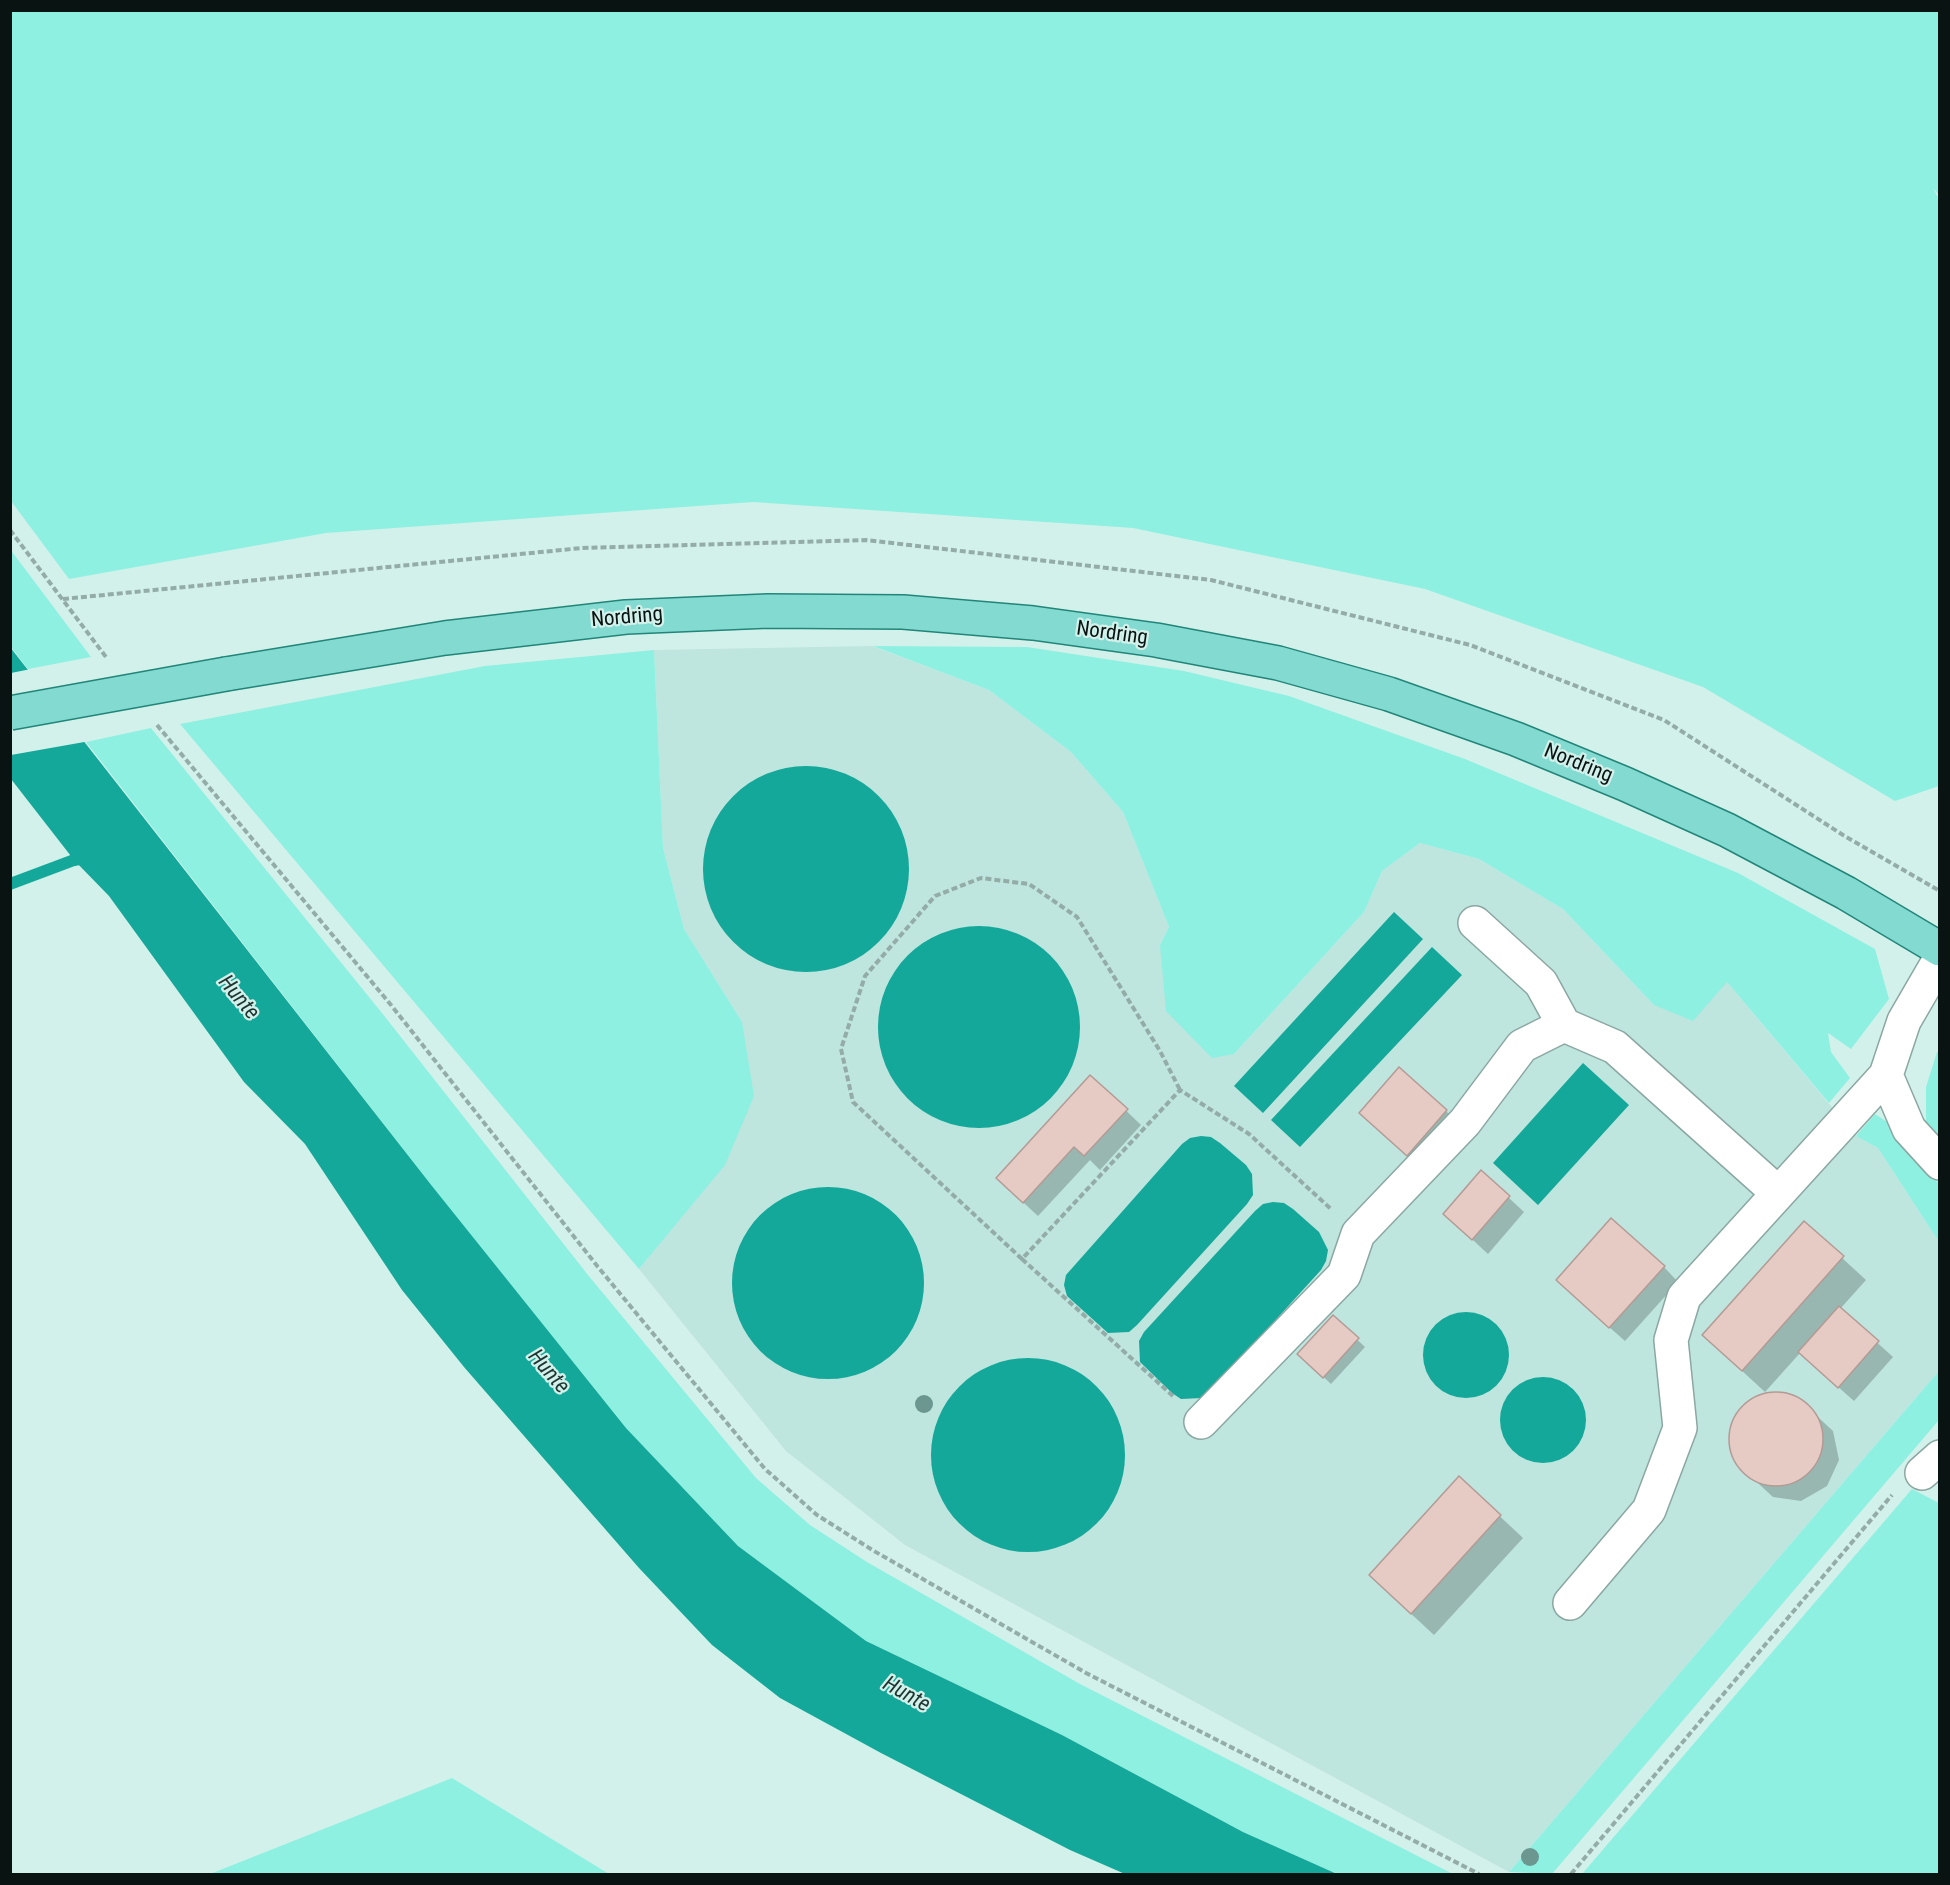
<!DOCTYPE html>
<html>
<head>
<meta charset="utf-8">
<style>
  body { margin:0 }
  #map { position:relative; width:1950px; height:1885px; overflow:hidden; background:#d3f1eb; font-family:"Roboto Condensed",sans-serif }
  canvas { display:block }
  .frame { position:absolute; inset:0; border:12px solid #091311; pointer-events:none }
</style>
</head>
<body>
<div id="map">
<canvas width="1950" height="1885"></canvas>
<div class="frame"></div>
</div>
<script>
const c = document.querySelector('canvas').getContext('2d');
c.lineJoin = 'round';
function paint(path, color) { c.fillStyle = color; c.fill(path, 'evenodd'); }
const poly = rows => new Path2D(rows.map(r => 'M' + r).join(''));
function strokePath(path, color, width, dash) { c.strokeStyle = color; c.lineWidth = width; c.lineCap = dash ? 'butt' : 'round'; c.setLineDash(dash || []); c.stroke(path); }
function label(font, color, halo, rows, align = 'center') {
  c.font = font + ' "Roboto Condensed",sans-serif'; c.lineWidth = 4.5; c.setLineDash([]); c.textBaseline = 'middle'; c.strokeStyle = halo; c.fillStyle = color; for (const [text, x, y, turn = 0] of rows) {
    c.save(); c.translate(x, y); c.rotate((+turn || 0) * Math.PI / 180); c.textAlign = isNaN(turn) ? turn : align; if (halo) c.strokeText(text, 0, 0); c.fillText(text, 0, 0); c.restore();
  }
}
paint(poly([
  [872,646,989,690,1071,752,1123,812,1169,927,1160,945,1212,1057,1234,1054,1364,912,1382,871,1420,843,1479,859,1563,909,1654,1005,1727,982,1856,1136,1878,1148,1939,1242,1939,1371,1509,1872,905,1545,786,1451,639,1269,724,1165,742,1022,684,929,663,848,654,650]
]), '#bee5de');
paint(poly([
  [11,10,1939,11,1939,195,1933,188,1940,201,1939,786,1895,801,1703,687,1425,589,1133,528,753,502,326,533,69,579,11,501],
  [10,549,91,657,28,669,11,647],
  [873,646,1027,647,1184,671,1289,696,1465,759,1738,873,1875,949,1889,999,1851,1049,1828,1033,1831,1052,1850,1078,1829,1103,1727,982,1693,1021,1654,1005,1563,909,1479,859,1420,843,1382,871,1364,912,1234,1054,1212,1058,1166,1011,1160,945,1169,927,1123,812,1071,752,989,690],
  [654,650,663,848,684,929,742,1022,754,1096,725,1165,639,1269,180,724,485,666],
  [151,728,382,1013,588,1275,756,1478,810,1525,867,1562,1080,1684,1453,1874,1337,1874,1243,1832,1062,1735,866,1641,738,1546,626,1428,432,1186,86,742],
  [1939,1051,1939,1141,1926,1125,1926,1087,1937,1052],
  [1875,1114,1895,1127,1939,1184,1939,1242,1878,1148,1856,1136],
  [1939,1371,1939,1420,1552,1874,1509,1872],
  [1912,1489,1939,1503,1939,1874,1582,1874],
  [452,1778,609,1874,210,1874]
]), '#8ef0e1');
paint(poly([
  [10,647,432,1186,626,1428,738,1546,866,1641,1062,1735,1243,1832,1337,1874,1125,1874,1070,1850,881,1753,780,1698,712,1645,639,1568,464,1367,402,1290,305,1144,244,1082,109,896,74,860,11,779],
  '703 869a103 103 0 1 1 206 0a103 103 0 1 1-206 0Z',
  [1394,912,1423,939,1263,1113,1234,1086],
  '878 1027a101 101 0 1 1 202 0a101 101 0 1 1-202 0Z',
  [1432,947,1462,975,1300,1147,1271,1120],
  [1583,1063,1629,1105,1538,1205,1493,1163],
  [1201,1136,1211,1137,1220,1143,1246,1165,1252,1174,1253,1195,1247,1204,1137,1325,1129,1332,1108,1333,1067,1296,1064,1285,1066,1275,1182,1144,1190,1138],
  '732 1283a96 96 0 1 1 192 0a96 96 0 1 1-192 0Z',
  [1273,1202,1284,1203,1293,1209,1319,1232,1328,1250,1326,1261,1321,1270,1210,1392,1202,1398,1181,1399,1172,1393,1140,1362,1139,1341,1144,1332,1255,1211,1263,1204],
  '1423 1355a43 43 0 1 1 86 0a43 43 0 1 1-86 0Z',
  '931 1455a97 97 0 1 1 194 0a97 97 0 1 1-194 0Z',
  '1500 1420a43 43 0 1 1 86 0a43 43 0 1 1-86 0Z'
]), '#13a899');
paint(poly([
  [31,669,90,741,11,755,11,673]
]), '#d3f1eb');
paint(poly([
  [1091,1077,1141,1125,1100,1170,1090,1160,1038,1216,1013,1193],
  [1446,1111,1461,1126,1422,1169,1376,1127],
  [1481,1172,1524,1212,1488,1254,1445,1214],
  [1804,1223,1866,1280,1840,1309,1893,1357,1854,1401,1800,1353,1765,1392,1727,1357],
  [1664,1267,1678,1282,1625,1341,1573,1295],
  [1333,1317,1365,1347,1331,1384,1307,1361],
  [1766,1393,1795,1396,1833,1431,1839,1460,1827,1486,1801,1501,1773,1497,1735,1462,1729,1433,1741,1407],
  [1460,1479,1523,1538,1434,1635,1393,1597]
]), '#0003');
strokePath(poly([
  [10,884,74,860,89,857]
]), '#13a899', 12);
const building = poly([
  [1399,1067,1447,1110,1407,1156,1359,1113,1399,1067],
  [1090,1075,1128,1109,1084,1156,1074,1147,1023,1203,996,1178,1090,1075],
  [1481,1170,1510,1196,1472,1240,1443,1214,1481,1170],
  [1611,1218,1665,1266,1609,1328,1556,1280,1611,1218],
  [1804,1221,1844,1256,1742,1371,1702,1335,1804,1221],
  [1839,1306,1879,1341,1838,1388,1798,1352,1839,1306],
  [1333,1315,1359,1338,1323,1378,1297,1354,1333,1315],
  '1729 1439a47 47 0 1 1 94 0a47 47 0 1 1-94 0Z',
  [1459,1476,1501,1515,1411,1614,1369,1575,1459,1476]
]);
paint(building, '#e6cbc5');
strokePath(building, '#b49a95', 1.5);
const minor = poly([
  [1475,923,1541,983,1564,1025],
  [1886,1075,1909,1129,1940,1163],
  [1201,1422,1344,1275,1358,1234,1465,1122,1522,1046,1564,1025,1615,1047,1778,1193],
  [1922,1473,1940,1457],
  [1570,1603,1649,1510,1680,1428,1671,1340,1684,1297,1886,1075,1904,1021,1940,959]
]);
const major = poly([
  [226,674,445,638,626,617,768,611,903,612,1033,623,1156,640,1278,663,1389,694,1516,739,1625,784,1727,830,1846,893,1940,949]
]);
strokePath(minor, '#8ba7a2', 36);
strokePath(major, '#228579', 36);
strokePath(poly([
  [10,530,106,657],
  [63,599,582,548,866,540,1211,580,1470,645,1664,720,1843,835,1940,891],
  [157,725,391,1005,598,1267,765,1469,817,1515,874,1551,1086,1673,1479,1874],
  [1022,1259,853,1102,841,1049,865,976,935,896,981,878,1029,884,1077,917,1160,1051,1180,1090],
  [1173,1396,1022,1259,1180,1090,1249,1134,1331,1209],
  [1571,1874,1892,1495]
]), '#94aca7', 4, [6, 3]);
strokePath(minor, '#fff', 33);
strokePath(major, '#83dad0', 33);
const majorBridge = poly([
  [10,713,226,674]
]);
strokePath(majorBridge, '#228579', 36, []);
strokePath(majorBridge, '#83dad0', 33);
c.fillStyle = '#6b9790';
for (const [x, y] of [
  [924,1404],
  [1530,1857]
]) { c.beginPath(); c.arc(x, y, 9, 0, 2 * Math.PI); c.fill(); }
label('21px', '#091311', '#d3f1eb', [
  ["Nordring",627,618,-5],
  ["Nordring",1112,634,8],
  ["Nordring",1578,764,22]
]);
label('italic 22px', '#1d3430', '#d3f1eb', [
  ["Hunte",238,998,50],
  ["Hunte",548,1372,49],
  ["Hunte",906,1695,29]
]);
</script>
</body>
</html>
